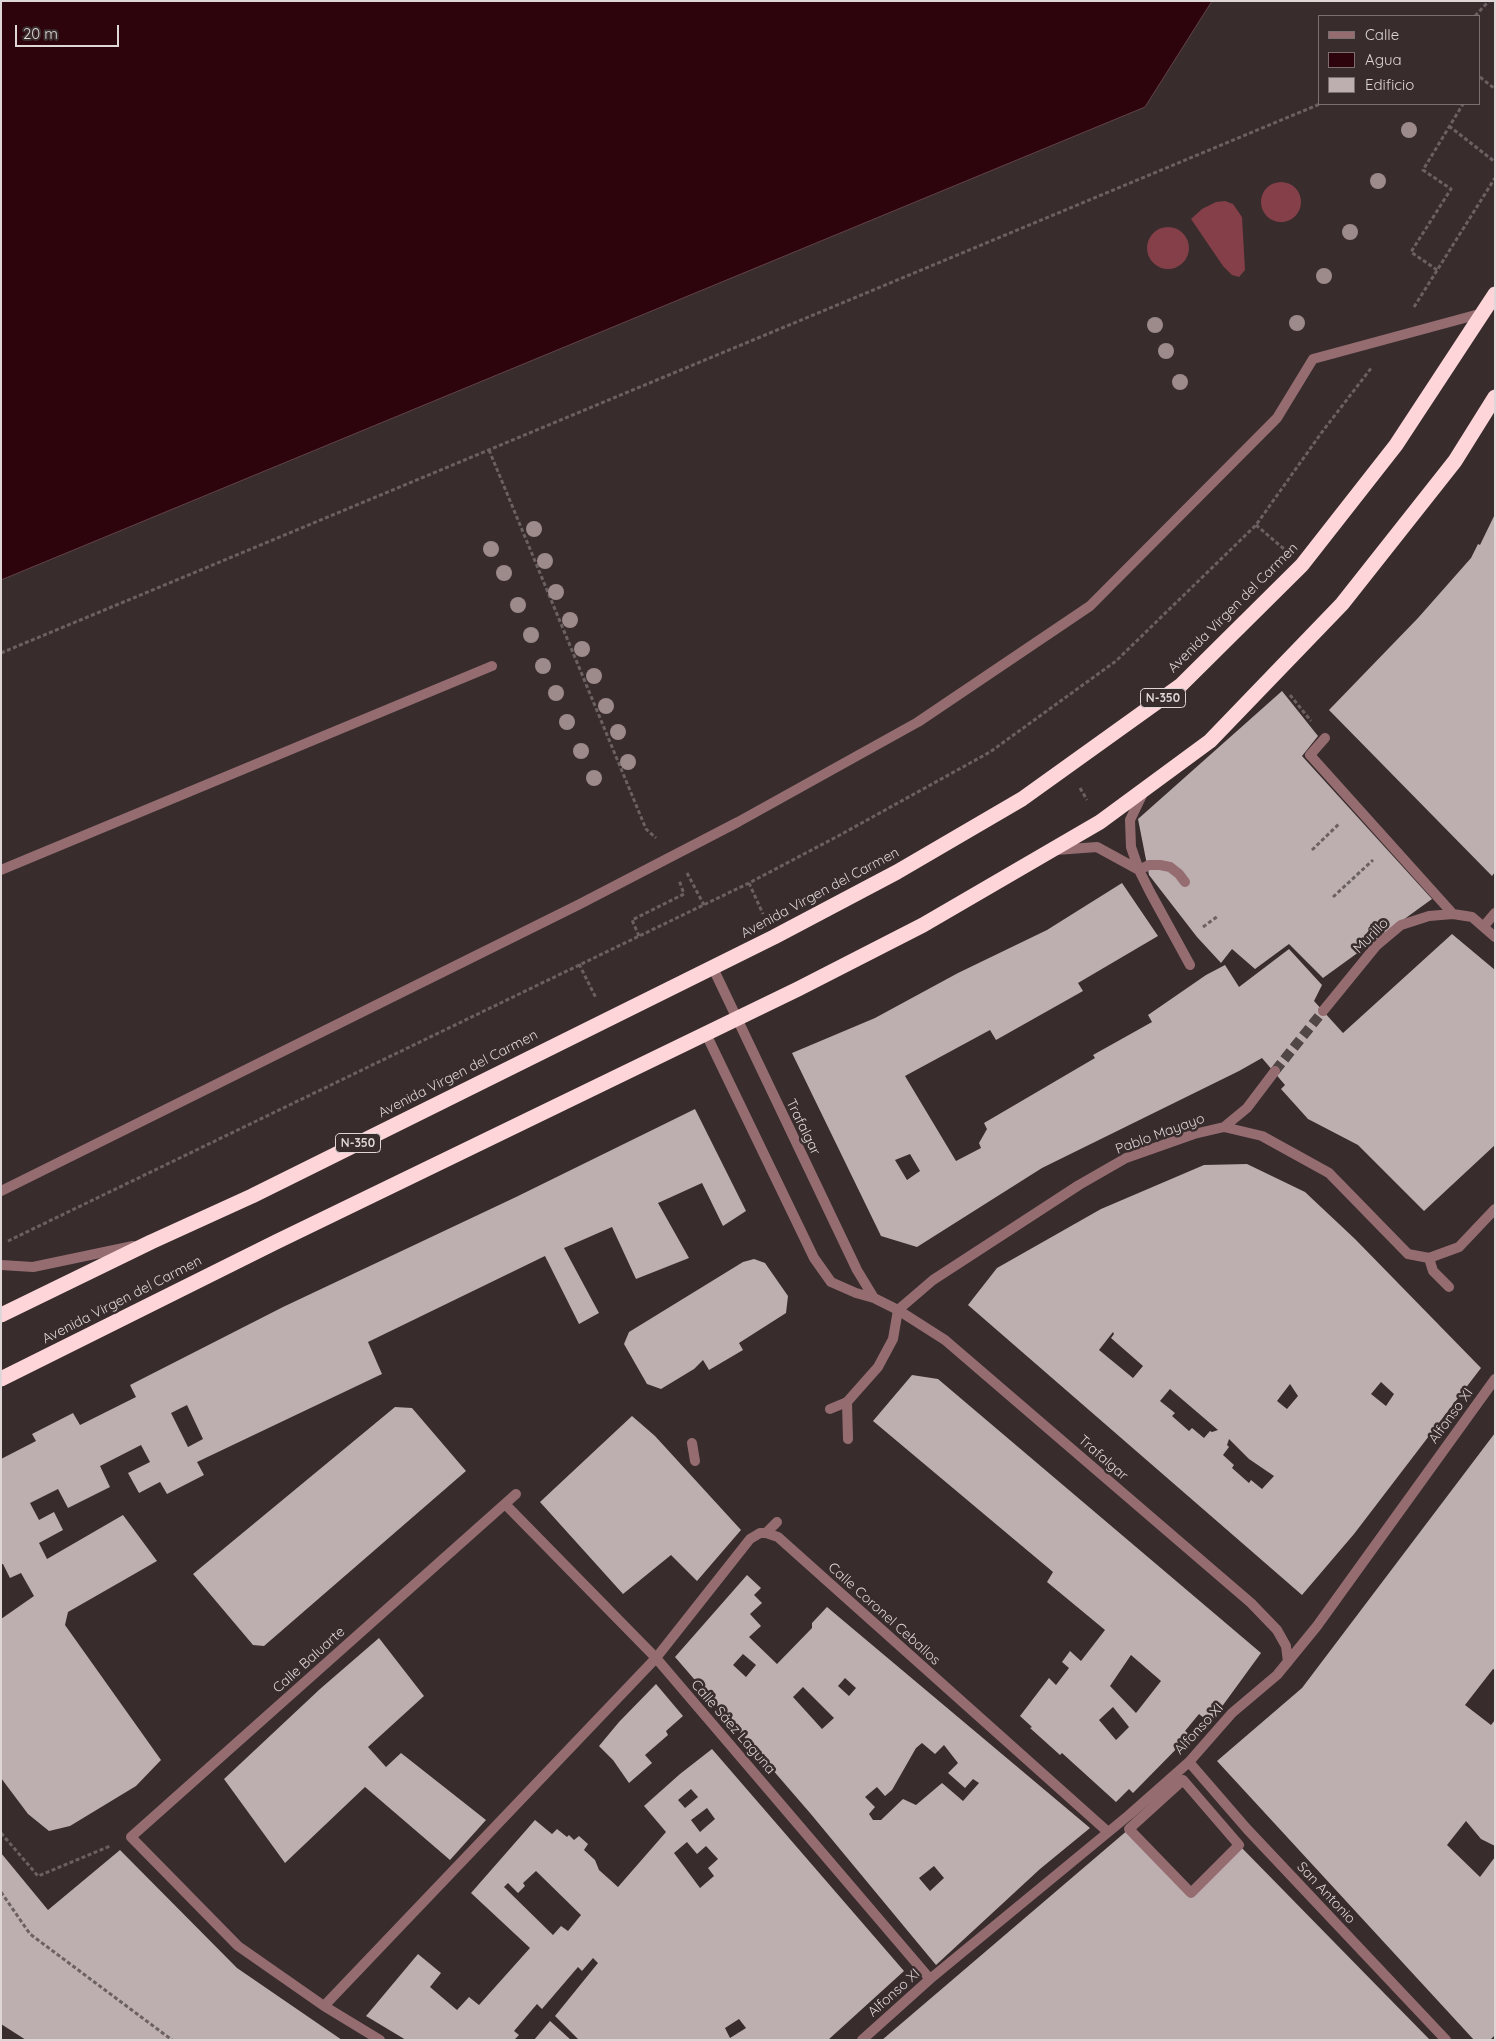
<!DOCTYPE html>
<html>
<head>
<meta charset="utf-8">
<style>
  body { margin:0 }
  #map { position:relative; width:1496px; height:2041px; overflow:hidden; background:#382c2d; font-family:Quicksand,sans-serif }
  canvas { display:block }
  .frame { position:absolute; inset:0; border:2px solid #ded6d7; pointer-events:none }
  .legend { position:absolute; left:1318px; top:15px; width:162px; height:90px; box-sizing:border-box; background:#382c2d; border:1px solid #7a7071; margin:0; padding:6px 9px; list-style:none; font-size:15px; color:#ded6d7 }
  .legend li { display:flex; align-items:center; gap:10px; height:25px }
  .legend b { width:25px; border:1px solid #7a7071 }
  .scale { position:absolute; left:15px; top:25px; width:104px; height:22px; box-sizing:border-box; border:2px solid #ded6d7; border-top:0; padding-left:6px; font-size:15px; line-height:18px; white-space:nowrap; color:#ded6d7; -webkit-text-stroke:4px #382c2d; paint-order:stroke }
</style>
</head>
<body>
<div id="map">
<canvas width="1496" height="2041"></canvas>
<div class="frame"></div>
<ul class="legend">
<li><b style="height:6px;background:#956d71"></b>Calle</li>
<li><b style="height:14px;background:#2d030c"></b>Agua</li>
<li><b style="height:14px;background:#bdaeaf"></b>Edificio</li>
</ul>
<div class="scale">20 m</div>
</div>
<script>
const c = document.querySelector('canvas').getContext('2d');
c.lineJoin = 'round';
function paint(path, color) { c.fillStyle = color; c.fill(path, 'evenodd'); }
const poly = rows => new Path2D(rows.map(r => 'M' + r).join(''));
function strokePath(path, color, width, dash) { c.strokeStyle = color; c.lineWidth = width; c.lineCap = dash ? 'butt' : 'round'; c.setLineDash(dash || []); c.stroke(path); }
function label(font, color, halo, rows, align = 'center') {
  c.font = font + ' Quicksand,sans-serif'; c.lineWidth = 5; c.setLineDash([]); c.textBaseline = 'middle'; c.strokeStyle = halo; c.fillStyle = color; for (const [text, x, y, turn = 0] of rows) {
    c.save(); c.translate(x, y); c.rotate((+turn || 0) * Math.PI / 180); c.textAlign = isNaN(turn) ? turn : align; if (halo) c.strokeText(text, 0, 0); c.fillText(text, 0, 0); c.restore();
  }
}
paint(poly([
  '1261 202a20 20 0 1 1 40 0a20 20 0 1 1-40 0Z',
  [1225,201,1233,204,1242,217,1245,270,1239,277,1232,275,1223,266,1191,219,1202,209,1216,202],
  '1147 248a21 21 0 1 1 42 0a21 21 0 1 1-42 0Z'
]), '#843f49');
const water = poly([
  [1,1,1212,1,1145,107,1,580,1,1]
]);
paint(water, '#2d030c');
strokePath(water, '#624249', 1);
paint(poly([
  [1495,514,1495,872,1492,876,1329,710,1418,618,1471,558,1478,544,1480,545],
  [1282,691,1318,736,1302,756,1432,899,1323,978,1289,944,1255,969,1232,949,1221,963,1197,937,1149,875,1138,819],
  [1122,883,1158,936,1078,983,1083,991,996,1040,990,1030,905,1076,956,1161,981,1148,979,1143,987,1129,984,1123,1095,1058,1093,1055,1152,1022,1148,1015,1206,975,1225,965,1239,987,1289,949,1322,985,1314,1001,1343,1033,1452,934,1495,970,1495,1145,1424,1211,1358,1145,1308,1119,1281,1089,1285,1085,1262,1058,1239,1071,1042,1168,917,1247,881,1236,792,1053,875,1018,958,973,1047,930],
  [910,1154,920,1171,907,1180,895,1160],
  [695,1109,746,1211,723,1226,702,1183,658,1203,689,1258,636,1279,612,1227,564,1248,599,1313,579,1324,545,1256,368,1342,382,1374,197,1462,204,1475,167,1494,160,1482,139,1493,128,1473,150,1462,141,1445,100,1466,110,1487,68,1508,58,1489,30,1503,39,1520,54,1512,63,1530,39,1543,47,1559,123,1515,157,1561,68,1612,65,1625,161,1760,136,1786,70,1826,49,1831,28,1814,1,1778,1,1619,34,1596,21,1573,10,1578,3,1564,1,1564,1,1459,36,1441,32,1434,73,1413,80,1425,136,1397,130,1385,283,1307,516,1197],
  [187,1405,203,1439,188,1447,171,1413],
  [1247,1164,1305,1192,1355,1239,1481,1368,1354,1534,1302,1595,968,1305,997,1268,1101,1209,1204,1165],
  [1113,1332,1114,1334,1111,1338,1143,1366,1133,1378,1099,1350],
  [1381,1382,1394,1394,1386,1406,1371,1394],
  [1290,1384,1298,1396,1287,1409,1277,1401],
  [1170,1389,1218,1430,1212,1432,1210,1431,1204,1438,1192,1428,1189,1431,1172,1416,1175,1413,1160,1401],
  [1229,1439,1249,1459,1274,1476,1262,1489,1251,1480,1249,1483,1232,1468,1234,1465,1223,1455,1229,1447,1227,1445],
  [754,1259,765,1263,788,1296,786,1313,739,1343,743,1350,709,1370,703,1360,694,1369,661,1389,647,1384,624,1344,629,1332,743,1262],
  [912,1375,938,1379,1261,1653,1210,1723,1199,1714,1185,1731,1190,1735,1133,1793,1129,1789,1116,1802,1062,1753,1060,1755,1030,1728,1032,1727,1020,1716,1049,1678,1056,1685,1069,1668,1062,1662,1070,1651,1081,1661,1105,1630,1047,1582,1053,1572,873,1421],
  [1131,1655,1161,1681,1136,1713,1110,1686],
  [1113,1707,1129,1727,1116,1740,1099,1720],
  [395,1407,412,1408,466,1471,264,1646,253,1645,193,1574],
  [632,1416,655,1436,741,1530,697,1581,671,1555,623,1594,540,1502],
  [1495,1433,1495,1670,1493,1669,1465,1705,1491,1725,1495,1720,1495,1846,1481,1839,1466,1821,1447,1845,1480,1877,1495,1857,1495,2035,1490,2040,1474,2040,1217,1761,1302,1688],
  [747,1575,761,1588,754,1595,762,1603,750,1614,761,1626,749,1637,777,1664,812,1628,812,1623,827,1607,1090,1828,1040,1869,936,1965,810,1813,675,1657],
  [743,1654,756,1665,746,1677,733,1665],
  [845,1678,856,1688,849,1696,838,1686],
  [803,1687,834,1718,822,1729,793,1697],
  [922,1743,935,1754,944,1745,958,1763,948,1773,965,1788,973,1779,979,1783,963,1801,942,1783,916,1805,903,1799,881,1820,873,1820,869,1814,875,1807,865,1797,877,1787,885,1796,892,1790,916,1748],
  [934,1866,944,1878,930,1891,919,1878],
  [379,1638,424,1696,368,1747,386,1767,401,1753,486,1820,450,1860,365,1787,285,1863,224,1779,320,1689],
  [656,1684,683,1716,666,1731,668,1735,645,1755,652,1763,629,1783,613,1760,599,1746,619,1722],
  [712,1749,904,1971,828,2040,579,2040,555,2016,598,1963,593,1958,582,1971,578,1967,542,2009,537,2004,514,2031,519,2035,514,2040,406,2040,366,2016,418,1954,441,1973,430,1987,457,2010,469,1997,479,2005,530,1948,471,1893,535,1820,552,1834,557,1829,567,1837,569,1835,574,1840,579,1836,588,1844,584,1850,595,1860,599,1870,618,1887,666,1832,644,1806,680,1774],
  [691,1789,698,1797,685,1808,678,1800],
  [707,1808,715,1819,700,1832,691,1820],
  [687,1842,697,1854,706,1846,718,1859,708,1868,714,1876,700,1888,674,1853],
  [536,1871,581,1915,568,1931,561,1926,553,1935,504,1887,508,1883,518,1893,525,1886,523,1883],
  [739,2019,746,2028,730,2038,725,2028],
  [1129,1829,1191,1893,1239,1845,1430,2040,882,2040],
  [120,1850,237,1968,342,2040,26,2040,1,2024,1,1853,48,1910],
  [550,2021,571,2040,534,2040]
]), '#bdaeaf');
strokePath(poly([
  [1275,1071,1323,1011]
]), '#514646', 10, [10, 5]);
strokePath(poly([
  [1475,16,1489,1],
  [1480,77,1495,89],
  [1449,126,1495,162],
  [1437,270,1411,252,1451,189,1423,170,1463,104],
  [1414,307,1495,178],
  [489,450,646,829,656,838],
  [1256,525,1284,549],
  [1,653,1320,104],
  [1290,695,1311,721],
  [1080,788,1087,800],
  [1312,850,1340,823],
  [687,873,704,905],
  [749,883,763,914],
  [1333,897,1373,860],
  [1203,927,1218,916],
  [639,936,632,920,684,894,679,880],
  [579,964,596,998],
  [8,1241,749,883,840,835,990,752,1116,661,1256,525,1322,432,1372,367],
  [1,1833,38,1876,110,1846],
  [1,1892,30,1934,172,2040]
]), '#6c6162', 3, [4, 2.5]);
strokePath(poly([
  [1143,793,1130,820,1131,847,1139,870,1150,892,1190,965],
  [1056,850,1097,847,1139,870],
  [1,870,492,666],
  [1139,870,1149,865,1160,865,1170,867,1179,874,1185,882],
  [1,1191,578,905,738,822,918,722,1090,606,1277,418,1313,359,1483,313],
  [1,1265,33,1267,133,1246],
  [830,1409,847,1402,878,1367,893,1339,898,1310]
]), '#956d71', 10);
strokePath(poly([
  [1325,738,1310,755,1453,914],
  [1484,926,1495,913],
  [712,966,857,1270,874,1298],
  [1323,1011,1376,946,1401,925,1429,916,1453,914,1472,917,1495,937],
  [706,1034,814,1258,831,1282,856,1293,874,1298,898,1310,945,1340,1251,1603,1277,1630,1286,1646,1288,1662],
  [1224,1127,1247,1108,1275,1071],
  [1429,1258,1459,1247,1495,1209],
  [1429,1258,1433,1271,1449,1287],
  [898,1310,933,1280,1079,1185,1126,1158,1194,1134,1224,1127,1262,1136,1329,1173,1408,1254,1429,1258],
  [847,1402,848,1439],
  [692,1443,695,1461],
  [505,1504,656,1658,930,1979],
  [766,1533,777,1522],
  [1189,1762,1247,1829,1446,2040],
  [1183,1780,1239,1845,1191,1893,1129,1829,1183,1780],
  [324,2006,656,1658,750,1539,760,1533,766,1533,778,1537,1108,1832],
  [380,2040,324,2006,238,1946,131,1837,516,1494],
  [862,2040,930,1979,1129,1815,1189,1762,1232,1713,1277,1675,1317,1626,1495,1379]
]), '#956d71', 10);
strokePath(poly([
  [1,1315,151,1242,252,1196,774,937,897,872,1022,799,1181,685,1302,565,1396,445,1495,294],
  [1,1379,276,1242,798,989,923,925,1100,822,1210,741,1342,604,1455,461,1495,397]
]), '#fed5d8', 15);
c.fillStyle = '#9d8a8b';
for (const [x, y] of [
  [1409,130],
  [1378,181],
  [1350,232],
  [1324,276],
  [1297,323],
  [1155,325],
  [1166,351],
  [1180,382],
  [534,529],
  [491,549],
  [545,561],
  [504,573],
  [556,592],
  [518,605],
  [570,620],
  [531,635],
  [582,649],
  [543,666],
  [594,676],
  [556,693],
  [606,706],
  [567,722],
  [618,732],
  [581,751],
  [628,762],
  [594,778]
]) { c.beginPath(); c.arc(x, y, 8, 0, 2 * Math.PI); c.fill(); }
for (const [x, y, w] of [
  [1163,698,45],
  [358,1143,45]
]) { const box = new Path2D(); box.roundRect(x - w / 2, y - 9.5, w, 19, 4); c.fillStyle = '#382c2d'; c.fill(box); strokePath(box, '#ded6d7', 1); }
label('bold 12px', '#ded6d7', null, [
  ["N-350",1163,698],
  ["N-350",358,1143]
]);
label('14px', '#ded6d7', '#382c2d', [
  ["Avenida Virgen del Carmen",1233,608,-45],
  ["Avenida Virgen del Carmen",820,893,-28],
  ["Murillo",1371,936,-45],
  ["Avenida Virgen del Carmen",458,1074,-27],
  ["Trafalgar",803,1127,64],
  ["Pablo Mayayo",1160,1134,-20],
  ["Avenida Virgen del Carmen",122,1300,-27],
  ["Alfonso XI",1451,1416,-54],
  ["Trafalgar",1103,1458,41],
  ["Calle Coronel Ceballos",884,1614,42],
  ["Calle Baluarte",309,1660,-42],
  ["Calle Sáez Laguna",733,1727,49],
  ["Alfonso XI",1199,1729,-47],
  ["San Antonio",1326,1893,47],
  ["Alfonso XI",894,1993,-42]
]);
</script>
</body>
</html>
